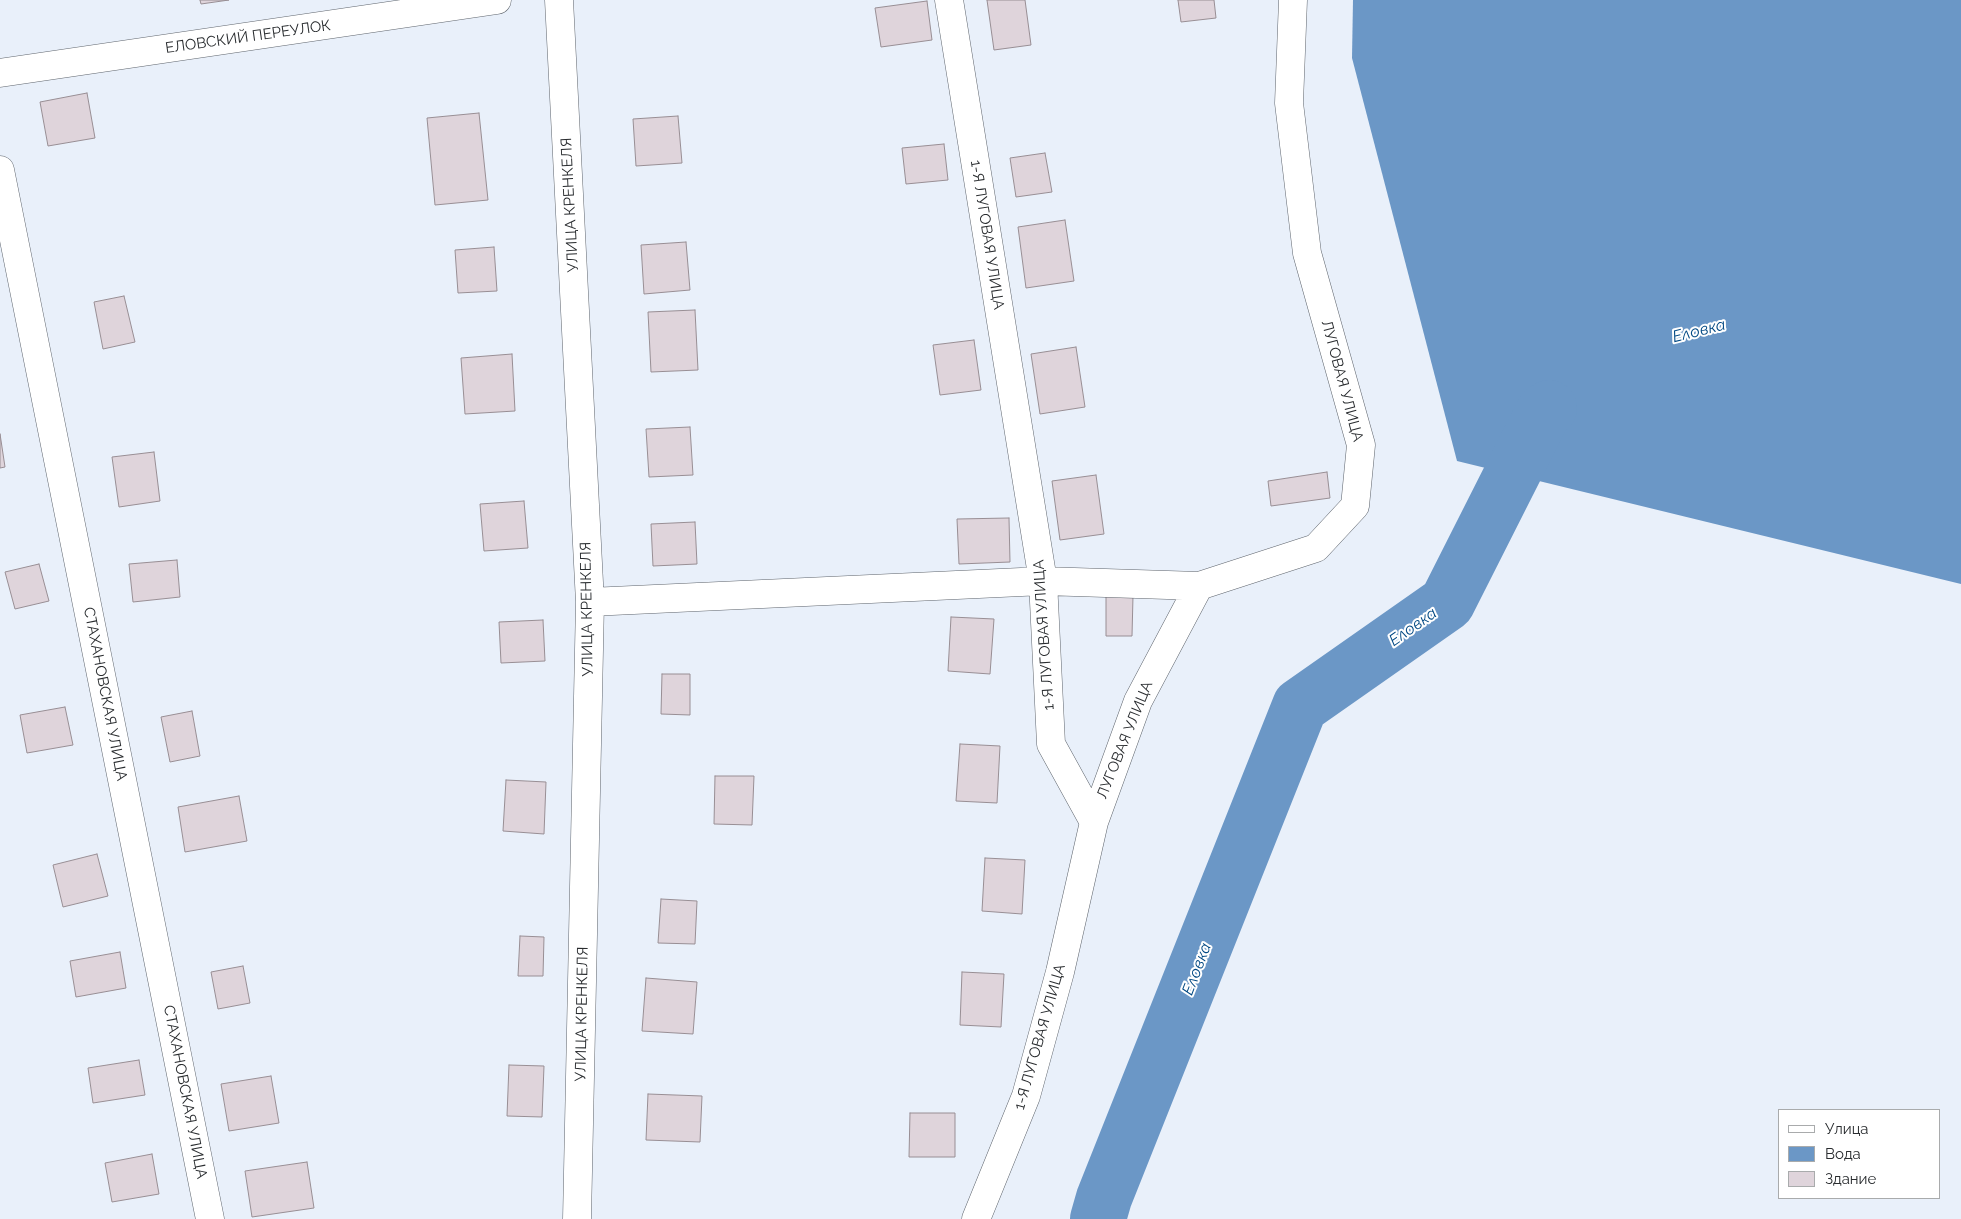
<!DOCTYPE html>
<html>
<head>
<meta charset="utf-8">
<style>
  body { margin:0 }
  #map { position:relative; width:1961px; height:1219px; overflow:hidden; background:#e9f0fa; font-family:Raleway,sans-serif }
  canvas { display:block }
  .legend { position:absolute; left:1778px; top:1109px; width:162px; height:90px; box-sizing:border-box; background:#fff; border:1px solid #a9abac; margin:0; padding:6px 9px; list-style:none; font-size:15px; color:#292c2f }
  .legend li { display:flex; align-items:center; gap:10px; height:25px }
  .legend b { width:25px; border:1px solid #a9abac }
</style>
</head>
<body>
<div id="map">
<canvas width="1961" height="1219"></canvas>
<ul class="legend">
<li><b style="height:6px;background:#fff"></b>Улица</li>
<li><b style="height:14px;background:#6b97c6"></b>Вода</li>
<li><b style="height:14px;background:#dfd4db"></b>Здание</li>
</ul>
</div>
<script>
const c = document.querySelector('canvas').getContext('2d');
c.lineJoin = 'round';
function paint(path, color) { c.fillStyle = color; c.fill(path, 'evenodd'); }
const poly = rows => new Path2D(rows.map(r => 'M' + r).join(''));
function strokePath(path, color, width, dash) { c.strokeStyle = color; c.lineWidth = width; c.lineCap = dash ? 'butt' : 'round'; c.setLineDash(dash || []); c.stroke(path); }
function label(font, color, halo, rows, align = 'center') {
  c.font = font + ' Raleway,sans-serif'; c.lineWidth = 4; c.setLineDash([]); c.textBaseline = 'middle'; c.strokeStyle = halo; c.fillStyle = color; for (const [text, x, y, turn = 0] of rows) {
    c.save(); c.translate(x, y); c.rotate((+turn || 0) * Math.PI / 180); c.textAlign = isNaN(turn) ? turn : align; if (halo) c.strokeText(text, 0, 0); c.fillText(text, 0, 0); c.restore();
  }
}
paint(poly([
  [1353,0,1961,0,1961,584,1457,461,1352,58]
]), '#6b97c6');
strokePath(poly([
  [1098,1219,1104,1198,1300,706,1447,603,1543,413,1549,408]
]), '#6b97c6', 56);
const building = poly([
  [200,0,229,0,201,4,200,0],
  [987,0,1025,0,1031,45,994,50,987,0],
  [1178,0,1214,0,1216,18,1181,22,1178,0],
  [927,1,932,40,881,47,875,8,927,1],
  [87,93,95,138,48,146,40,102,87,93],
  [479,113,488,200,435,205,427,118,479,113],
  [678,116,682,163,636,166,633,119,678,116],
  [944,144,948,180,906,184,902,148,944,144],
  [1045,153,1052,192,1016,197,1010,158,1045,153],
  [1065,220,1074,281,1026,288,1018,227,1065,220],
  [686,242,690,290,644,294,641,245,686,242],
  [494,247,497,291,458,293,455,250,494,247],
  [124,296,135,342,103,349,94,302,124,296],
  [695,310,698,370,651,372,648,312,695,310],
  [974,340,981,390,940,395,933,345,974,340],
  [1076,347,1085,407,1040,414,1031,354,1076,347],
  [512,354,515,411,465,414,461,358,512,354],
  [690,427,693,475,649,477,646,429,690,427],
  [0,434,5,467,0,468,0,434],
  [154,452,160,501,119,507,112,457,154,452],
  [1327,472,1330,498,1271,506,1268,481,1327,472],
  [1096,475,1104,534,1060,540,1052,481,1096,475],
  [524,501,528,548,484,551,480,504,524,501],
  [1009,518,1010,562,959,564,957,519,1009,518],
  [695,522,697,564,653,566,651,524,695,522],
  [177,560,180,597,133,602,129,564,177,560],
  [39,564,49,601,15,609,5,572,39,564],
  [1106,596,1133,596,1132,636,1106,636,1106,596],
  [951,617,994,619,990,674,948,671,951,617],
  [543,620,545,661,501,663,499,622,543,620],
  [662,674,690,674,690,715,661,714,662,674],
  [65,707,73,745,27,753,20,715,65,707],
  [192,711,200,756,170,762,161,717,192,711],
  [960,744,1000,746,997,803,956,801,960,744],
  [715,776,754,776,752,825,714,824,715,776],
  [506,780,546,782,544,834,503,831,506,780],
  [239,796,247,841,185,852,178,807,239,796],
  [97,854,108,896,63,907,53,865,97,854],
  [985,858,1025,860,1022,914,982,911,985,858],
  [661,899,697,901,695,944,658,943,661,899],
  [520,936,544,937,543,976,518,976,520,936],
  [120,952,126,988,76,997,70,961,120,952],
  [243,966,250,1003,218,1009,211,972,243,966],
  [962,972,1004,974,1001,1027,960,1025,962,972],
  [646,978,697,982,693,1034,642,1031,646,978],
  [139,1060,145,1095,93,1103,88,1068,139,1060],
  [509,1065,544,1066,542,1117,507,1116,509,1065],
  [271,1076,279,1123,229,1131,221,1084,271,1076],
  [648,1094,702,1096,700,1142,646,1140,648,1094],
  [910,1113,955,1113,955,1157,909,1157,910,1113],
  [152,1154,159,1194,112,1202,105,1163,152,1154],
  [307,1162,314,1208,252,1217,245,1171,307,1162]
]);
paint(building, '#dfd4db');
strokePath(building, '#988e94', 1);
const minor = poly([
  [559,0,590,602,577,1219],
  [949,0,1043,581,1051,744,1094,822,1060,972,1026,1096,976,1219],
  [0,73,497,0],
  [0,170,210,1219],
  [590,602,1043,581,1199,586],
  [1094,822,1138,701,1199,586,1316,548,1355,506,1361,445,1307,253,1289,103,1293,0]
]);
strokePath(minor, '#5f656d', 29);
strokePath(minor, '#fff', 28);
label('15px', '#292c2f', '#fff', [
  ["ЕЛОВСКИЙ ПЕРЕУЛОК",248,37,-8],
  ["УЛИЦА КРЕНКЕЛЯ",570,205,-93],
  ["1-Я ЛУГОВАЯ УЛИЦА",987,235,81],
  ["ЛУГОВАЯ УЛИЦА",1342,381,75],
  ["УЛИЦА КРЕНКЕЛЯ",587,609,-91],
  ["1-Я ЛУГОВАЯ УЛИЦА",1044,635,-94],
  ["СТАХАНОВСКАЯ УЛИЦА",105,694,79],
  ["ЛУГОВАЯ УЛИЦА",1125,740,-68],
  ["УЛИЦА КРЕНКЕЛЯ",582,1014,-89],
  ["1-Я ЛУГОВАЯ УЛИЦА",1040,1037,-74],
  ["СТАХАНОВСКАЯ УЛИЦА",185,1092,79]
]);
label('italic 16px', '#014883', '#fff', [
  ["Еловка",1699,331,-14],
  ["Еловка",1413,627,-35],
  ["Еловка",1197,969,-69]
]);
</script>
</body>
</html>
